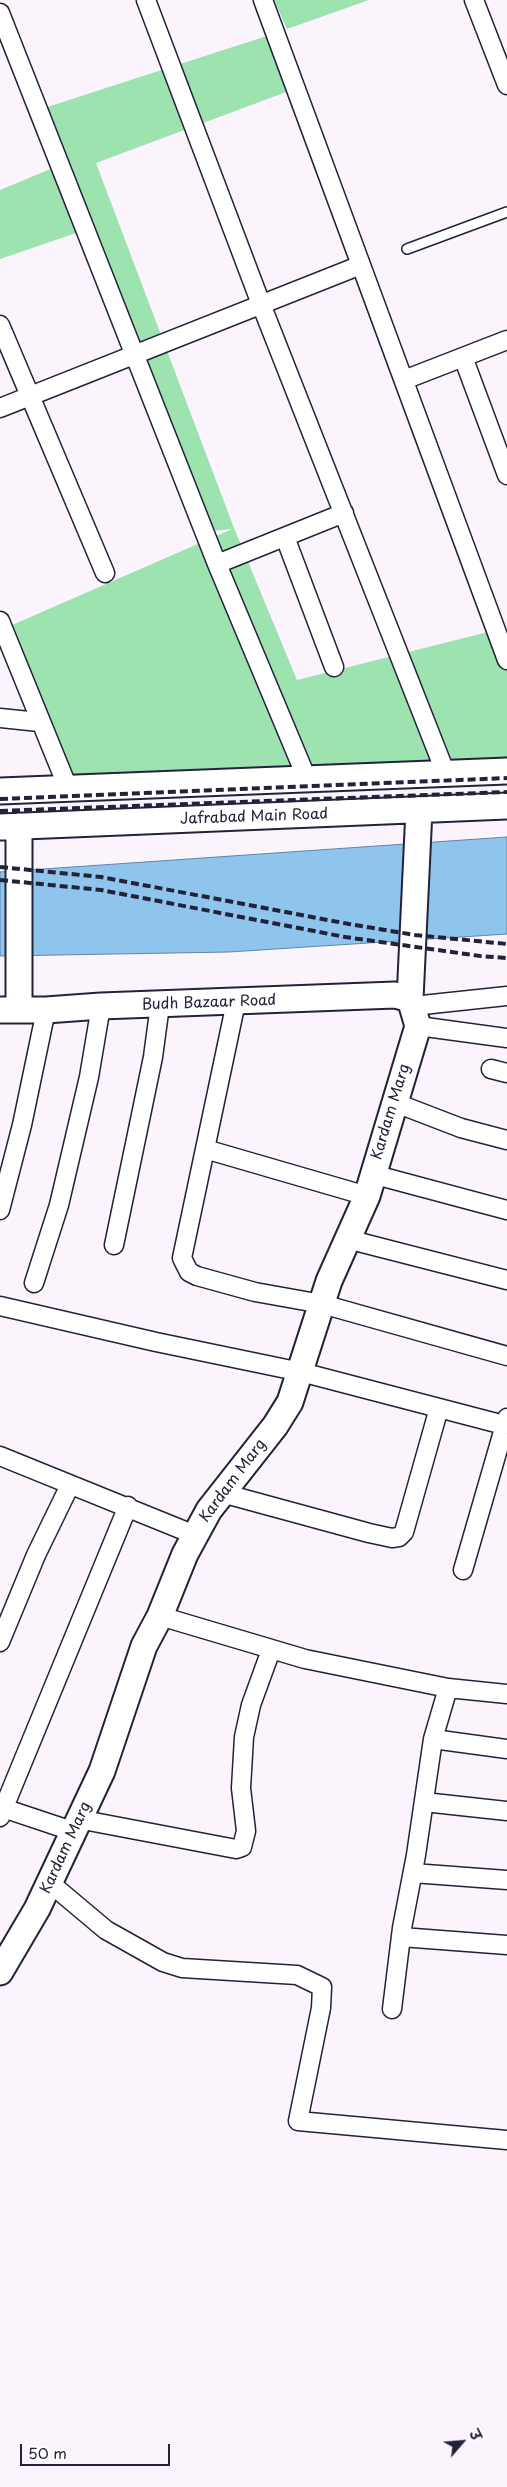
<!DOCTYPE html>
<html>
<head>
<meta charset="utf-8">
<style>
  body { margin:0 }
  #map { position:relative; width:507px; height:2487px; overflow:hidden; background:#fbf4fd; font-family:"Playpen Sans","Playpen Sans Deva",sans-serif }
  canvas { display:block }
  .north { position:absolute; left:437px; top:2417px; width:50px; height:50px; -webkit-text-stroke:4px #fff; paint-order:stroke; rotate:63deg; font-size:14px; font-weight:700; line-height:20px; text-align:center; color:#22223b }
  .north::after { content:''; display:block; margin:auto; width:18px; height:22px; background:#22223b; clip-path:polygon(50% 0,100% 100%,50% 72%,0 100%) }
  .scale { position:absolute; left:20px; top:2444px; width:150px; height:22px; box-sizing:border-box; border:2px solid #22223b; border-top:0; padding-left:6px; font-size:15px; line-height:18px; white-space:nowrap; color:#22223b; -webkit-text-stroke:4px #fff; paint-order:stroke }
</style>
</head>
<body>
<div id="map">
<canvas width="507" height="2487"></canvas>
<div class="north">उ</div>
<div class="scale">50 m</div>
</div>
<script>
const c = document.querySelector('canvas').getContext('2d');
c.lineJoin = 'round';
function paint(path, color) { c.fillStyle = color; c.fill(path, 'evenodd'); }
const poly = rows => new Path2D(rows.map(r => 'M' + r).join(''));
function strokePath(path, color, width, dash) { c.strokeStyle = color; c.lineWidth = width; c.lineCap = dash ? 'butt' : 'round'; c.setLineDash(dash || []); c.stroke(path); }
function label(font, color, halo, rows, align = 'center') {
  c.font = font + ' "Playpen Sans",sans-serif'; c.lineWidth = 5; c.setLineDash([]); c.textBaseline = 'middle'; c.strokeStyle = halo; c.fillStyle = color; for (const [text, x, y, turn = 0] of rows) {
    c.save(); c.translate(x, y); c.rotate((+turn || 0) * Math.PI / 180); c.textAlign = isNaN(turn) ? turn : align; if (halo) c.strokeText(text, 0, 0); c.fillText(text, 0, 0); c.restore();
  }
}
paint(poly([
  [274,0,369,0,287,29],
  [276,33,297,88,96,163,234,528,297,680,496,630,507,659,507,757,68,788,3,629,232,529,204,532,85,230,0,259,0,190,60,165,38,110]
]), '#9ce3b0');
const water = poly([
  [507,837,507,934,229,952,0,956,0,872,507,837]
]);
paint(water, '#8fc5ed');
strokePath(water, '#6384a6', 1);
const lane = poly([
  [407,249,507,212]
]);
const street = poly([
  [146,0,261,304,446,774],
  [263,0,507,660],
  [474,0,507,85],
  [0,13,217,564,307,779],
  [0,325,105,573],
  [463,357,507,475],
  [404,380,507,340],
  [0,408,361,265],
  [285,537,334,667],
  [217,564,344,513],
  [0,621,68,788],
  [0,718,39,722],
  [236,1002,182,1258,189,1272,197,1276,255,1292,322,1304,507,1356],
  [413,1006,507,996],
  [418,1026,507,1038],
  [491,1069,507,1073],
  [396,1103,461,1128,507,1140],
  [205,1149,367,1196],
  [372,1174,507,1210],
  [0,1210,22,1125,46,1010],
  [347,1239,507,1280],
  [114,1245,153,1057,160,1005],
  [34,1283,59,1205,89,1077,101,1006],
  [0,1306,156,1342,301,1372,504,1425],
  [0,1456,195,1535],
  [222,1493,369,1533,392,1538,399,1537,404,1532,439,1408],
  [463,1570,507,1418],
  [160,1616,305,1659,448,1688,507,1694],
  [0,1642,36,1555,70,1485],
  [433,1739,507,1749],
  [424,1802,507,1811],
  [0,1807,72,1831],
  [0,1817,128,1506],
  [78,1819,236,1849,242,1847,246,1831,241,1788,244,1737,251,1705,271,1650],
  [413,1873,507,1880],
  [50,1883,106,1930,163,1962,182,1968,297,1975,322,1987,321,2008,298,2121,507,2140],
  [401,1937,507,1945],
  [392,2009,402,1928,416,1855,433,1739,448,1688]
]);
const secondary = poly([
  [0,791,507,771],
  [0,827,507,806],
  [410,999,419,810],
  [0,1010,46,1010,101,1006,395,995,410,999,418,1026,367,1196,329,1281,290,1402,275,1426,209,1510,185,1554,160,1616,144,1646,102,1771,37,1909,0,1972],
  [19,1010,19,826]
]);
strokePath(lane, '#22223b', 12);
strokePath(street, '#22223b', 21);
strokePath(secondary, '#22223b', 29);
strokePath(lane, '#fff', 9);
strokePath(street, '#fff', 18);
strokePath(secondary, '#fff', 25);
strokePath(poly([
  [0,799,507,778],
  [0,811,507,792],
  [0,867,101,877,349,924,415,935,507,944],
  [0,880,101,890,345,937,480,956,507,958]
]), '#22223b', 4, [8, 4]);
label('15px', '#22223b', '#fff', [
  ["Jafrabad Main Road",254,817,-2],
  ["Budh Bazaar Road",209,1003,-2],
  ["Kardam Marg",391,1112,-73],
  ["Kardam Marg",233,1481,-53],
  ["Kardam Marg",66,1848,-65]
]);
</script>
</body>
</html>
